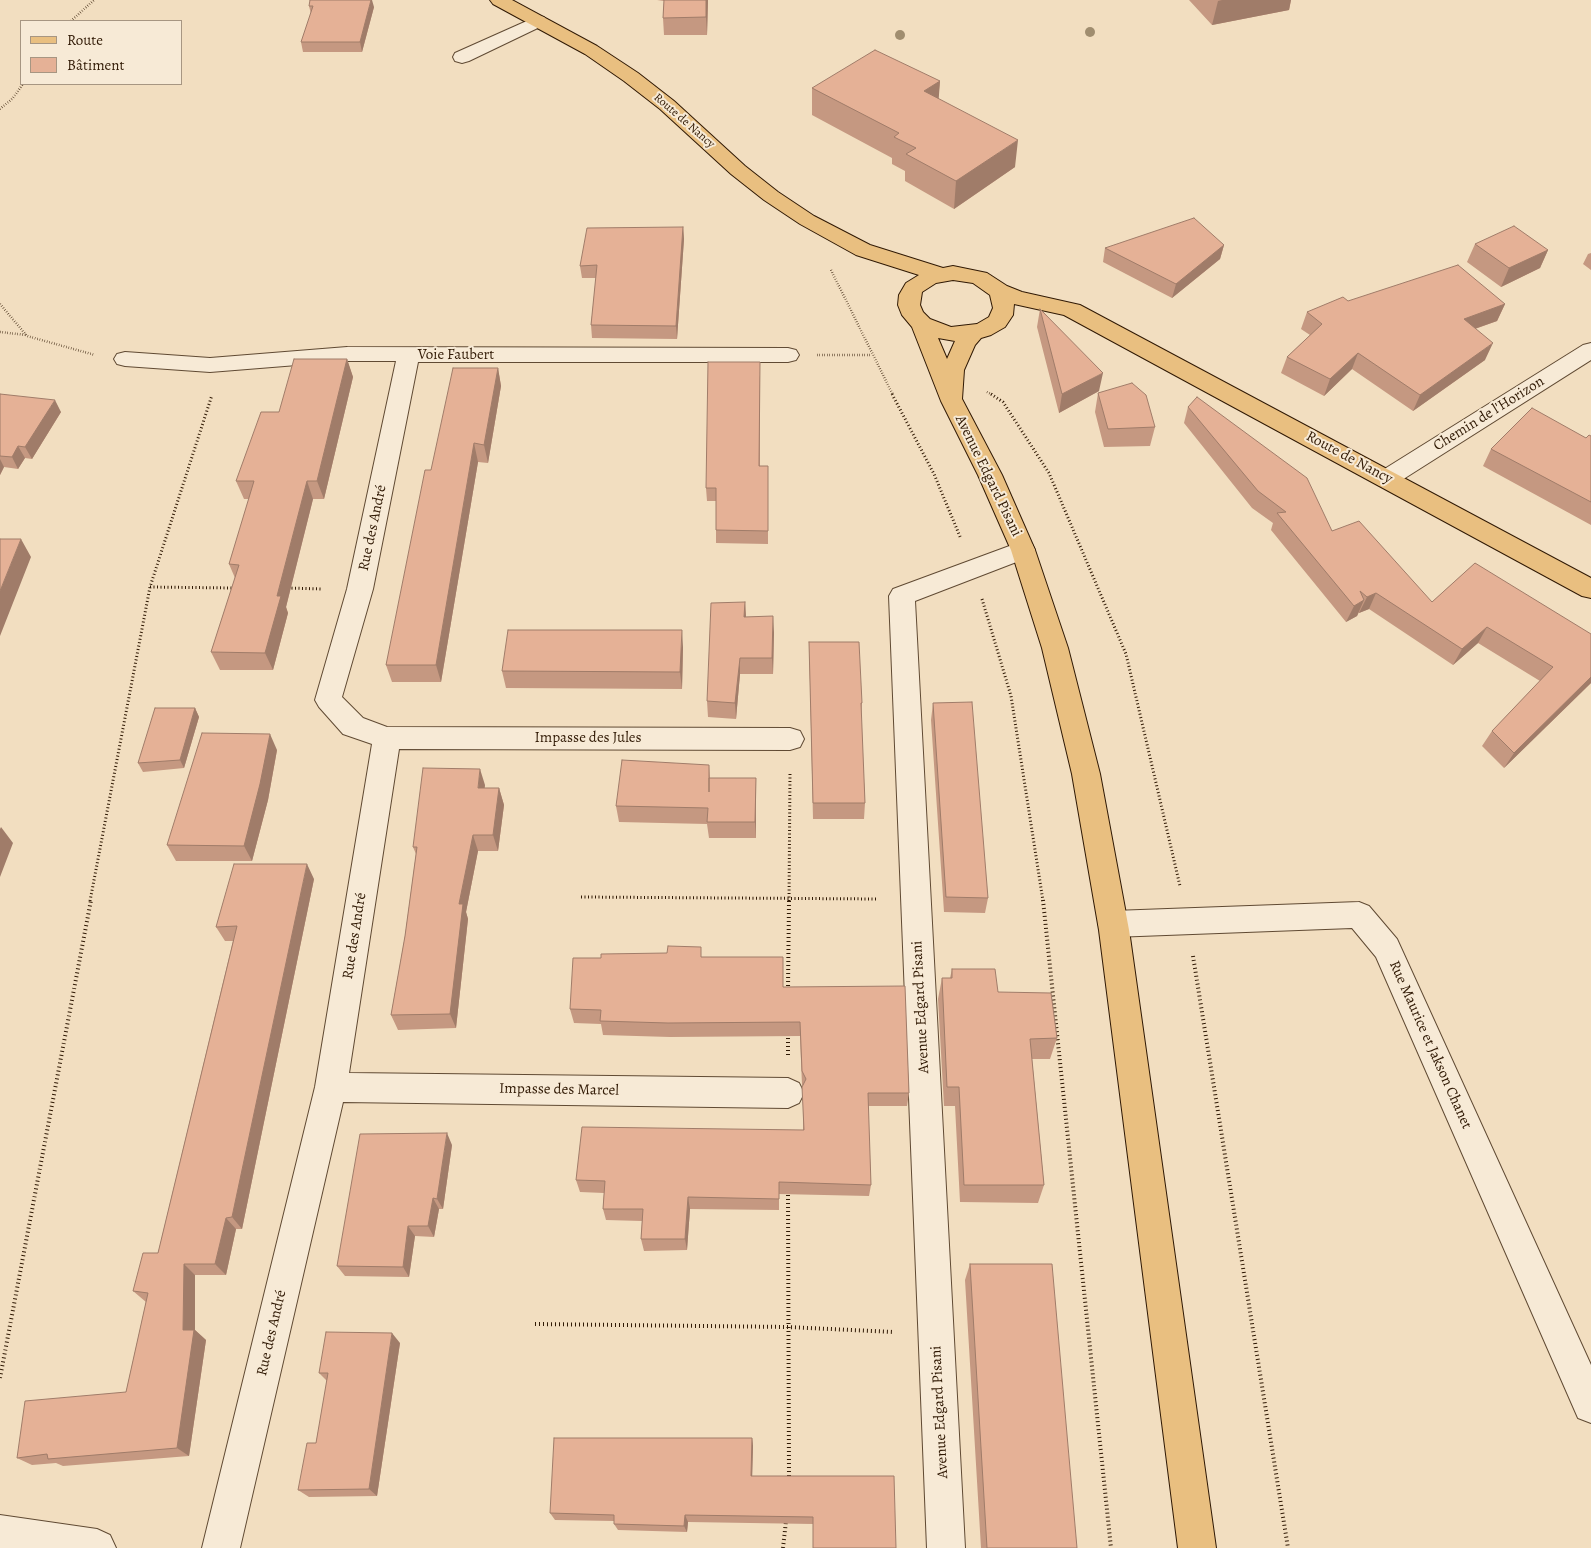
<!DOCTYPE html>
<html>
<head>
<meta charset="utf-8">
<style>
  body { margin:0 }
  #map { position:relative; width:1591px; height:1548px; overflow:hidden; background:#f2dec0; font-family:Alegreya,serif }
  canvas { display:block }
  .legend { position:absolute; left:20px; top:20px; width:162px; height:65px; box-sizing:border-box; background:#f7ead6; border:1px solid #a79682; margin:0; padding:6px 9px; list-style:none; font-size:15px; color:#301904 }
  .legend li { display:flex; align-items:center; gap:10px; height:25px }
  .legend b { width:25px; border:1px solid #a79682 }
</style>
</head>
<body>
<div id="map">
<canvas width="1591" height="1548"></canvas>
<ul class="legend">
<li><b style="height:6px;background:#e9bf80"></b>Route</li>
<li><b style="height:14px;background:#e5b196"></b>Bâtiment</li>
</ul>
</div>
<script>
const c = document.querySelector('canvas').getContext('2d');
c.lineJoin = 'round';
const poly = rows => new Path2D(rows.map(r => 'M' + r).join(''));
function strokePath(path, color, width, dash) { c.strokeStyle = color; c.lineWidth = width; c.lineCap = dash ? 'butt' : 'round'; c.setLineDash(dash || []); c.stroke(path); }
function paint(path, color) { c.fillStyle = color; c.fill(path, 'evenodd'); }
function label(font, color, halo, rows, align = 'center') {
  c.font = font + ' Alegreya,serif'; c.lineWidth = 4; c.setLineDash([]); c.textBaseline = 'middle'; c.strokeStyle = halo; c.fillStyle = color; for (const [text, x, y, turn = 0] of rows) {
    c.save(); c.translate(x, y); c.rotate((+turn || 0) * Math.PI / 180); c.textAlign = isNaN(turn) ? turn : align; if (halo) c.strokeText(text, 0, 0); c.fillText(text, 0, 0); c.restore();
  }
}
const minor = poly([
  [538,16,544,17,547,21,544,25,469,61,462,63,455,61,453,57,455,53,538,16],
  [1591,343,1591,360,1394,485,1386,487,1378,485,1374,479,1378,473,1583,345,1591,343],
  [347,347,788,348,796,350,799,355,796,360,788,362,418,362,373,589,342,697,363,718,387,727,790,728,800,731,804,739,800,747,790,750,399,749,349,1073,788,1078,799,1083,804,1093,799,1103,788,1108,343,1102,240,1548,202,1548,315,1087,372,744,343,734,319,707,315,700,347,589,396,361,347,361,210,372,125,366,117,364,114,359,117,354,125,352,210,358,347,347],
  [1023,541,1032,544,1035,550,1032,556,915,601,965,1548,927,1548,889,596,893,589,1023,541],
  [1359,902,1369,906,1397,939,1591,1365,1591,1423,1578,1418,1376,957,1352,928,1113,937,1103,933,1098,924,1103,915,1113,911,1359,902],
  [0,1515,97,1529,110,1535,116,1548,0,1548,0,1515]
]);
const major = poly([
  [490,0,512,0,597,46,638,73,674,101,745,166,778,192,814,216,870,245,943,268,953,266,987,273,1007,286,1022,292,1080,305,1591,578,1591,598,1582,596,1064,315,1014,304,1013,315,1005,327,991,335,981,338,975,345,964,370,962,399,1002,475,1035,550,1068,648,1100,774,1129,930,1216,1548,1178,1548,1099,930,1072,774,1042,648,1011,550,978,475,941,401,912,327,902,315,898,305,899,295,906,283,919,275,856,255,800,224,764,200,731,174,660,109,624,81,585,54,493,4,490,0],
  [953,280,973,283,990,295,993,308,989,317,977,324,951,327,930,319,923,312,920,305,922,292,936,283,953,280],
  [938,338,955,341,947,359,938,338]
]);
strokePath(minor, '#604a33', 2);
strokePath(major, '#301904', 2);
strokePath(poly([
  [71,21,94,0],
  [0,109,13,98,23,84],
  [831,270,893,395],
  [0,304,27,336,95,355],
  [0,332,26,335],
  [817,355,872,355],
  [987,392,993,395]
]), '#301904', 2.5, [0.5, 2]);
strokePath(poly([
  [892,394,934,474,961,539],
  [991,394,1003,402,1049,473,1126,654,1180,886],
  [150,587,234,588],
  [288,588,322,589],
  [982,599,1011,696,1043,901],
  [581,897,878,899],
  [90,901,150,587,212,395],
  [789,901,790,774]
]), '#301904', 3, [1, 2.5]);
strokePath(poly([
  [1043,900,1111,1548],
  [1193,956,1288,1548],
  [788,990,789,900],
  [788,1034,788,1055],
  [788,1191,789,1480],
  [535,1324,788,1327,894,1332],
  [0,1378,91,900],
  [783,1548,786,1521]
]), '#301904', 4, [1, 3]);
paint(minor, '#f7ead6');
paint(major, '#e9bf80');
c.fillStyle = '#a08d6f';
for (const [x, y] of [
  [1090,32],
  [900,35]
]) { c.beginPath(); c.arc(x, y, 5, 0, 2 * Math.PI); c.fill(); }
paint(poly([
  [657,0,708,0,707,35,664,35,663,18,664,1],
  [1189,0,1291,0,1289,10,1212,25],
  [309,6,374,7,362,52,303,52,301,42,311,14],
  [940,81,938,99,1015,167,954,209,905,181,905,171,892,164,892,158,812,115,812,88],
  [683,227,684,239,677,339,592,338,591,325,596,278,582,278,580,266],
  [1475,244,1548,250,1540,268,1501,287,1467,262],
  [1224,245,1220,259,1172,298,1103,262,1105,248],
  [1591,253,1591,270,1583,264,1588,254],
  [1348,301,1505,304,1497,321,1475,329,1485,360,1413,411,1352,369,1324,396,1281,373,1287,357,1310,335,1301,329,1307,312],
  [1040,309,1099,391,1059,413,1037,327],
  [347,359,353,377,324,499,313,499,286,607,288,613,273,670,220,670,211,652,235,578,229,564,249,499,244,499,236,481],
  [498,368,501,386,488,463,478,462,441,682,392,682,386,665,431,470],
  [760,375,760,466,768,466,768,544,716,543,716,501,707,501,706,488],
  [1098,393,1155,427,1150,446,1104,447,1095,412],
  [0,394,61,412,32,459,25,458,18,469,4,467,0,475],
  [1188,407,1332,531,1432,602,1475,563,1591,683,1504,768,1482,746,1492,731,1540,681,1478,643,1453,665,1369,609,1359,613,1359,612,1357,616,1346,622,1271,530,1273,523,1252,508,1184,423],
  [1591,436,1591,525,1483,466,1491,449,1586,438],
  [745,602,746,617,774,632,773,674,740,674,736,719,708,717,707,701],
  [809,642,862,703,861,719,865,803,864,819,813,819],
  [683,647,682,689,506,688,502,671],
  [933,703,988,898,985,913,944,912,931,720],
  [195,708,199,717,184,768,143,772,138,763],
  [277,750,268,800,252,861,176,861,167,845],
  [709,765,710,778,756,778,756,838,709,838,707,824,619,822,616,806],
  [485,785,484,788,499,788,504,805,498,851,478,851,466,912,468,919,456,1028,398,1030,391,1015,405,936,416,854,413,847],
  [314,879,242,1229,236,1229,226,1275,195,1275,195,1330,206,1340,189,1456,63,1466,56,1463,32,1465,17,1458,126,1392,146,1302,133,1291,158,1253,233,941,225,941,216,927],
  [702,957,783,987,909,1093,907,1106,868,1106,871,1185,869,1196,779,1194,779,1210,690,1209,687,1250,644,1251,641,1239,642,1221,606,1220,603,1209,604,1193,580,1192,576,1180,803,1130,803,1086,802,1085,800,1036,670,1037,603,1035,601,1024,574,1023,570,1009],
  [952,969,998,992,1057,1038,1050,1059,1032,1059,1044,1185,1038,1203,960,1202,955,1106,944,1106,938,999,942,978,950,978],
  [452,1145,443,1209,439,1209,434,1237,415,1236,409,1277,345,1276,337,1266],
  [970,1264,1077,1548,981,1548,965,1280],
  [400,1343,377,1496,309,1497,298,1490,316,1443,327,1381,319,1373],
  [752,1438,753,1446,752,1476,896,1548,813,1548,813,1524,688,1522,687,1532,618,1530,614,1524,614,1521,555,1520,550,1513]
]), '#c59881');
paint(poly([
  [371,0,372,0,374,7,362,52,360,42],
  [706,0,708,0,707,35,706,17],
  [1222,0,1291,0,1289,10,1212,25,1218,1],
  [940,81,938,108,924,91],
  [1018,140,1015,167,954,209,956,181],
  [683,227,684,239,677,339,676,326],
  [1224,245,1220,259,1172,298,1176,284],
  [1548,250,1540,268,1501,287,1509,268],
  [1505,304,1497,321,1457,335,1464,319],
  [1493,343,1485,360,1413,411,1420,395],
  [1358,353,1352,369,1324,396,1330,379],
  [347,359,353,377,324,499,317,481],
  [498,368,501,386,488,463,484,445],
  [1103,373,1099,391,1059,413,1062,394],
  [55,400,61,412,32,459,25,447],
  [474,443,478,462,441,682,436,665],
  [18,446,25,458,18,469,12,457],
  [0,459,4,467,0,475],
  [307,481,313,499,286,607,288,613,273,670,265,653,277,596],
  [21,539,31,557,0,636,0,591],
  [1376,593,1369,609,1359,613,1367,597],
  [1364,600,1357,616,1346,622,1354,606],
  [745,602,746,618,744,617],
  [773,616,774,632,773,674,772,658],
  [1487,627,1478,643,1453,665,1462,649],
  [682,630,683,647,682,689,680,672],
  [740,658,740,674,736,719,735,703],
  [1591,677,1591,683,1504,768,1514,753],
  [195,708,199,717,184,768,180,760],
  [270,734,277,750,268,800,252,861,244,846],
  [480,769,485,785,483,804,478,788],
  [756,778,756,838,755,822],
  [499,788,504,805,498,851,493,835],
  [1,827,13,843,0,877,0,829],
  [473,835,478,851,466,912,468,919,456,1028,450,1014,459,904],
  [307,864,314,879,242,1229,232,1217],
  [447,1133,452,1145,443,1209,437,1199],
  [688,1197,690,1209,687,1250,685,1239],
  [433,1198,439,1209,434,1237,428,1226],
  [226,1218,236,1229,226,1275,215,1264],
  [408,1226,415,1236,409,1277,403,1267],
  [184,1264,195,1275,195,1330,206,1340,189,1456,177,1448,183,1330],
  [392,1333,400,1343,377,1496,369,1489],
  [752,1438,753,1446,752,1483,751,1476],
  [685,1515,688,1522,687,1532,684,1526]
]), '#a07c69');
const building = poly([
  [310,0,371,0,360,42,301,42,313,6,309,6,310,0],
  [664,0,706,0,706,17,663,18,664,0],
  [875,50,940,81,924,91,1018,140,956,181,906,154,916,148,894,137,899,133,812,88,875,50],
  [1194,218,1224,245,1176,284,1105,248,1194,218],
  [1514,226,1548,250,1509,268,1475,244,1514,226],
  [683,227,676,326,591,325,597,265,580,266,587,228,683,227],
  [1458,265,1505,304,1464,319,1493,343,1420,395,1358,353,1330,379,1287,357,1322,324,1307,312,1343,297,1348,301,1458,265],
  [1040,309,1103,373,1062,394,1040,309],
  [294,359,347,359,317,481,307,481,277,596,281,596,265,653,211,652,239,565,229,564,254,481,236,481,261,412,279,412,294,359],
  [708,362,760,362,759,466,768,466,768,531,716,530,716,488,706,488,708,362],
  [453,368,498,368,484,445,474,443,436,665,386,665,425,470,431,470,453,368],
  [1132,383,1146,395,1155,427,1108,429,1098,393,1132,383],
  [0,394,55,400,25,447,18,446,12,457,0,456,0,394],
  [1197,397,1307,478,1332,531,1359,521,1432,602,1475,563,1591,634,1591,677,1514,753,1492,731,1553,667,1487,627,1462,649,1376,593,1367,597,1360,591,1364,600,1354,606,1277,513,1286,512,1258,491,1188,407,1197,397],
  [1532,408,1586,438,1589,435,1591,436,1591,502,1491,449,1532,408],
  [0,539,21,539,0,591,0,539],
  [745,602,744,617,773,616,772,658,740,658,735,703,707,701,711,603,745,602],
  [508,630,682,630,680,672,502,671,508,630],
  [809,642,859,642,862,703,861,703,865,803,813,803,809,642],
  [972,702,988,898,946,897,933,703,972,702],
  [155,708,195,708,180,760,138,763,155,708],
  [202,733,270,734,260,784,244,846,167,845,202,733],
  [622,760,709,765,709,792,709,778,756,778,755,822,707,822,708,808,616,806,622,760],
  [423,768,480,769,478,788,499,788,493,835,473,835,459,904,463,904,450,1014,391,1015,405,936,417,847,413,847,423,768],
  [234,864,307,864,232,1217,226,1218,215,1264,184,1264,183,1330,194,1330,177,1448,48,1459,47,1454,17,1458,25,1401,126,1392,148,1293,133,1291,143,1253,158,1253,237,926,216,927,234,864],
  [668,946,701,947,701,957,783,957,783,987,905,986,909,1093,868,1093,871,1185,779,1182,779,1199,688,1197,685,1239,641,1239,643,1209,603,1209,605,1181,576,1180,582,1127,804,1130,802,1087,806,1079,802,1071,800,1022,668,1023,600,1021,601,1010,570,1009,573,958,601,958,601,954,667,953,668,946],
  [952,969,995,969,998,992,1051,993,1057,1038,1030,1039,1044,1185,964,1185,959,1087,947,1087,942,978,952,978,952,969],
  [447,1133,437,1199,433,1198,428,1226,408,1226,403,1267,337,1266,360,1134,447,1133],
  [970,1264,1052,1264,1077,1548,987,1548,970,1264],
  [326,1332,392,1333,369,1489,298,1490,307,1443,316,1443,328,1373,319,1373,326,1332],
  [554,1438,752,1438,751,1476,894,1476,896,1548,813,1548,813,1517,685,1515,684,1526,614,1524,614,1515,550,1513,554,1438]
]);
paint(building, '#e5b196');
strokePath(building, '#a07c69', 1);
label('12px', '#301904', '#f7ead6', [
  ["Route de Nancy",684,121,41]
]);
label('15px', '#301904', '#f7ead6', [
  ["Voie Faubert",456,355],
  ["Chemin de l'Horizon",1489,414,-32],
  ["Route de Nancy",1349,458,28],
  ["Avenue Edgard Pisani",988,476,64],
  ["Rue des André",373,528,-78],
  ["Impasse des Jules",588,738],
  ["Rue des André",355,936,-81],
  ["Avenue Edgard Pisani",921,1007,-93],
  ["Rue Maurice et Jakson Chanet",1430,1045,66],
  ["Impasse des Marcel",559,1090,1],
  ["Rue des André",272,1333,-77],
  ["Avenue Edgard Pisani",940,1412,-93]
]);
</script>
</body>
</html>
